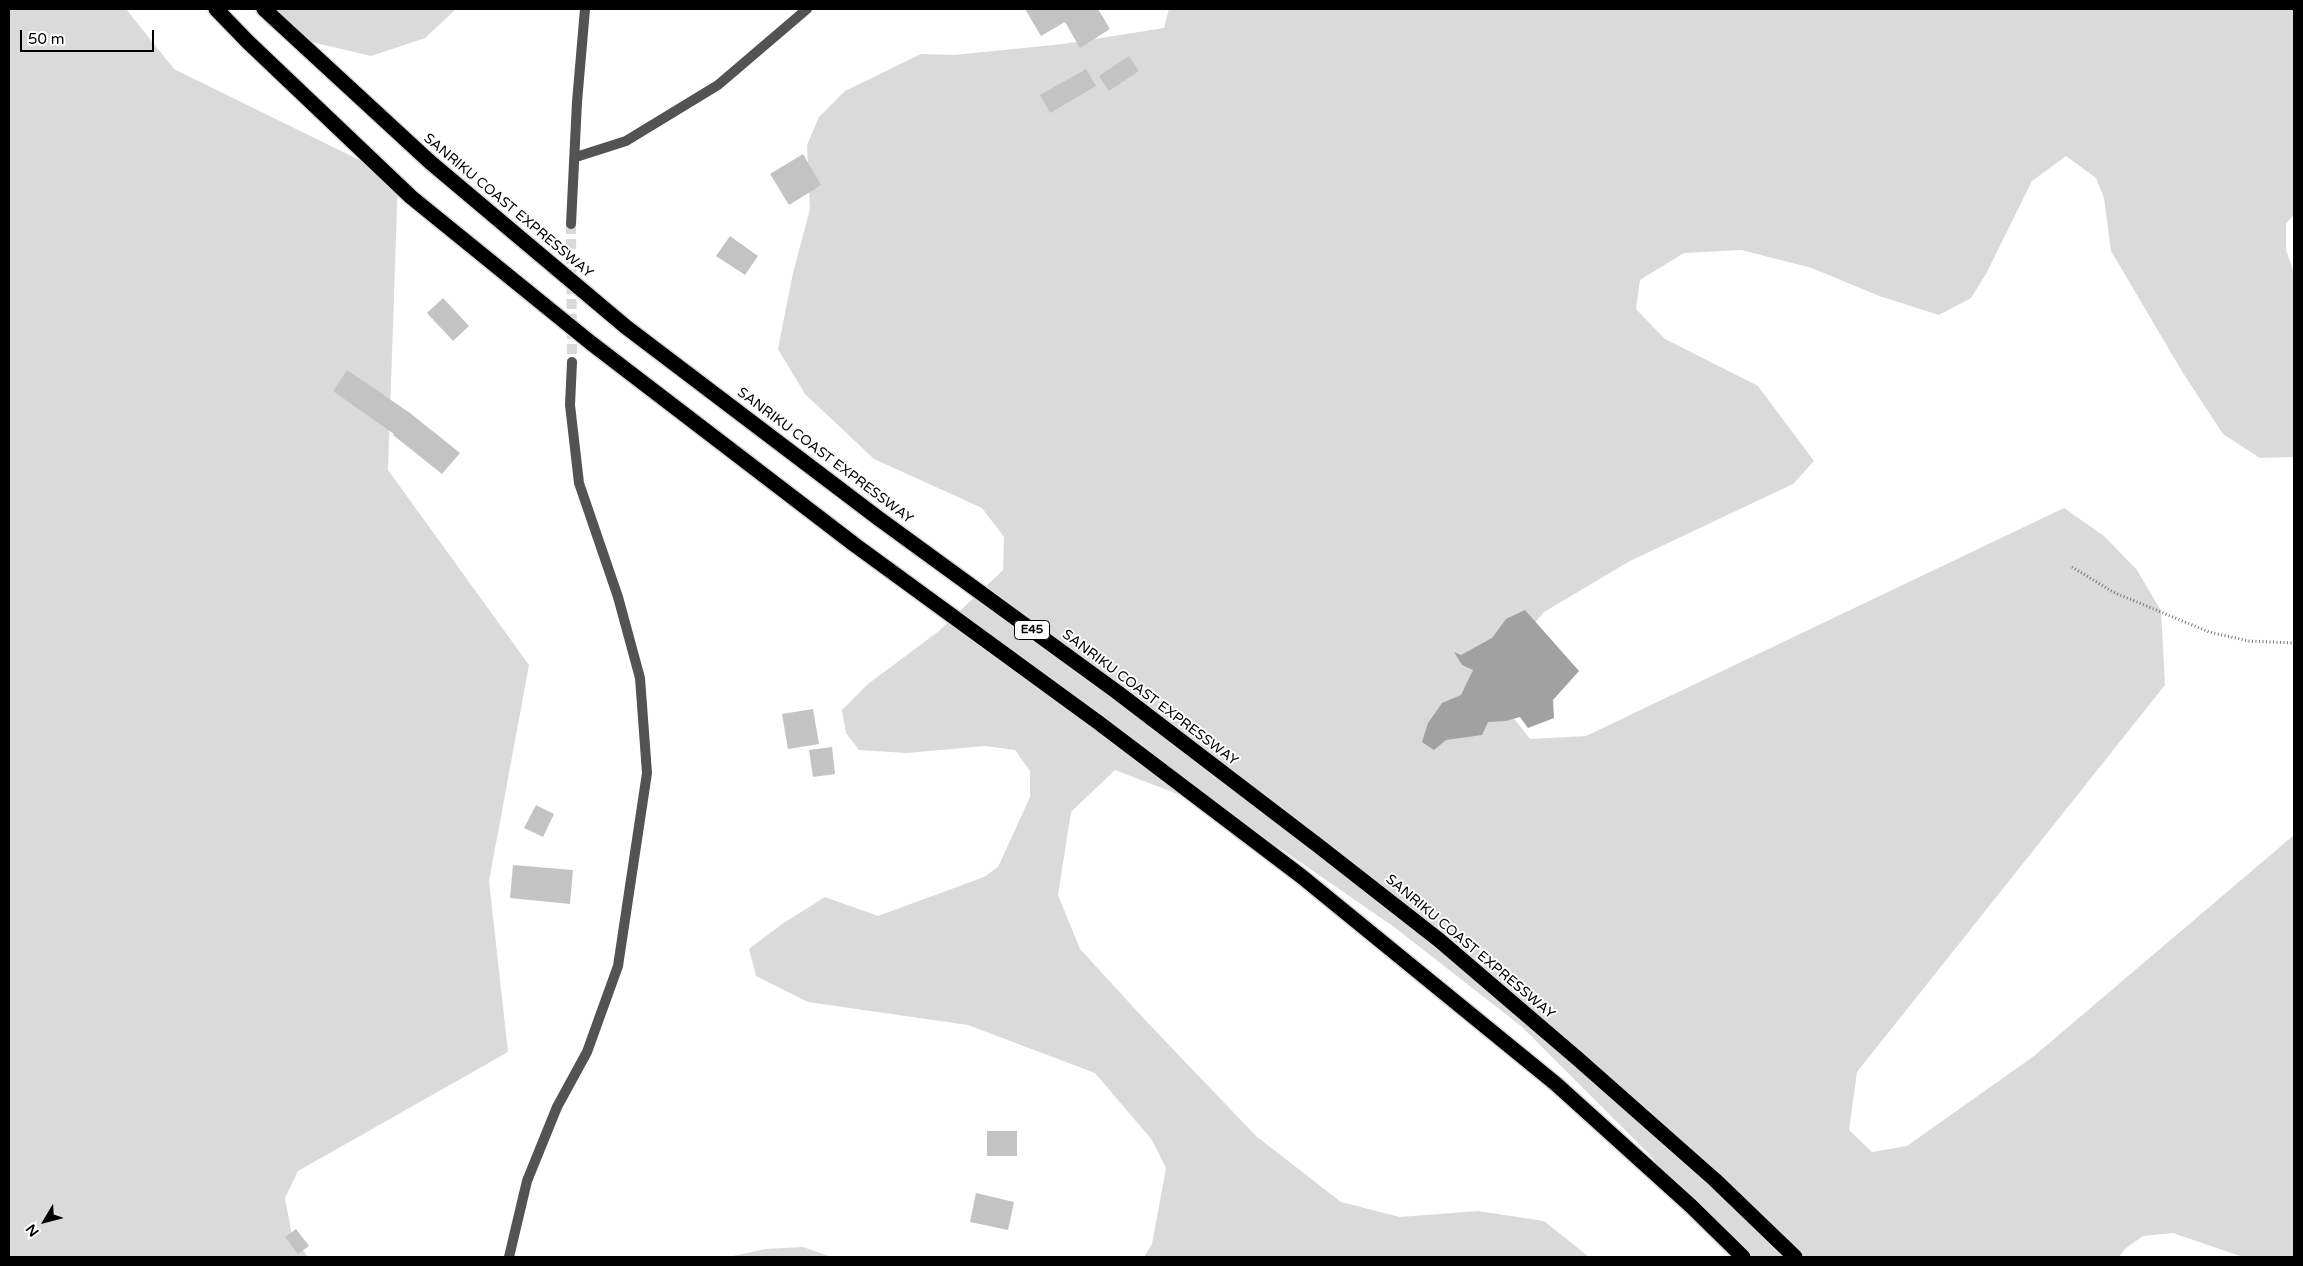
<!DOCTYPE html>
<html>
<head>
<meta charset="utf-8">
<style>
  body { margin:0 }
  #map { position:relative; width:2303px; height:1266px; overflow:hidden; background:#fff; font-family:"Varela Round",sans-serif }
  canvas { display:block }
  .frame { position:absolute; inset:0; border:10px solid #000; pointer-events:none }
  .north { position:absolute; left:20px; top:1196px; width:50px; height:50px; -webkit-text-stroke:4px #fff; paint-order:stroke; rotate:233deg; font-size:14px; font-weight:700; line-height:20px; text-align:center; color:#000 }
  .north::after { content:''; display:block; margin:auto; width:18px; height:22px; background:#000; clip-path:polygon(50% 0,100% 100%,50% 72%,0 100%) }
  .scale { position:absolute; left:20px; top:30px; width:134px; height:22px; box-sizing:border-box; border:2px solid #000; border-top:0; padding-left:6px; font-size:15px; line-height:18px; white-space:nowrap; color:#000; -webkit-text-stroke:4px #fff; paint-order:stroke }
</style>
</head>
<body>
<div id="map">
<canvas width="2303" height="1266"></canvas>
<div class="frame"></div>
<div class="north">N</div>
<div class="scale">50 m</div>
</div>
<script>
const c = document.querySelector('canvas').getContext('2d');
c.lineJoin = 'round';
function paint(path, color) { c.fillStyle = color; c.fill(path, 'evenodd'); }
const poly = rows => new Path2D(rows.map(r => 'M' + r).join(''));
function strokePath(path, color, width, dash) { c.strokeStyle = color; c.lineWidth = width; c.lineCap = dash ? 'butt' : 'round'; c.setLineDash(dash || []); c.stroke(path); }
function label(font, color, halo, rows, align = 'center') {
  c.font = font + ' "Varela Round",sans-serif'; c.lineWidth = 4; c.setLineDash([]); c.textBaseline = 'middle'; c.strokeStyle = halo; c.fillStyle = color; for (const [text, x, y, turn = 0] of rows) {
    c.save(); c.translate(x, y); c.rotate((+turn || 0) * Math.PI / 180); c.textAlign = isNaN(turn) ? turn : align; if (halo) c.strokeText(text, 0, 0); c.fillText(text, 0, 0); c.restore();
  }
}
paint(poly([
  [9,9,126,9,174,69,398,179,388,470,529,665,489,881,508,1052,298,1171,285,1198,292,1236,308,1257,9,1257],
  [268,9,456,9,425,38,371,56,303,40],
  [1169,9,2294,9,2294,214,2286,224,2286,250,2294,273,2294,457,2260,458,2223,434,2183,373,2111,251,2104,198,2096,178,2066,156,2032,181,1986,274,1971,298,1939,315,1879,296,1812,268,1741,250,1684,253,1640,280,1636,309,1665,339,1758,386,1814,461,1793,484,1630,561,1544,612,1517,645,1511,715,1530,739,1586,736,2064,508,2104,536,2137,570,2161,611,2165,685,1857,1072,1849,1130,1872,1152,1907,1146,2034,1056,2294,835,2294,1257,2243,1257,2173,1233,2143,1236,2126,1248,2119,1257,1740,1257,1647,1152,1521,1026,1394,927,1232,815,1115,770,1071,812,1058,895,1080,949,1147,1022,1256,1136,1341,1202,1400,1217,1478,1211,1544,1221,1589,1257,1144,1257,1152,1244,1166,1168,1152,1140,1095,1073,968,1025,808,1002,756,976,749,949,782,924,825,897,878,916,984,877,998,867,1030,797,1030,771,1015,750,985,746,907,753,859,750,846,733,842,710,868,684,939,631,1003,570,1004,537,982,508,874,459,805,394,778,349,793,273,810,209,807,145,819,117,845,91,921,54,954,55,1063,44,1164,28],
  [803,1247,832,1257,728,1257,766,1249]
]), '#dadada');
paint(poly([
  [1525,610,1579,671,1553,700,1554,718,1528,728,1520,717,1506,721,1488,722,1482,735,1446,740,1434,750,1422,742,1428,723,1442,703,1461,695,1473,670,1462,665,1454,652,1461,655,1492,638,1506,619]
]), '#a1a1a1');
paint(poly([
  [1025,9,1098,9,1110,29,1080,48,1065,22,1041,36],
  [1129,56,1139,71,1109,91,1099,76],
  [1086,69,1096,86,1050,113,1040,95],
  [803,154,821,185,789,205,770,174],
  [730,236,758,256,745,275,716,256],
  [443,298,469,326,453,341,427,313],
  [347,370,410,413,460,453,442,474,393,435,394,434,333,391],
  [813,709,819,744,788,749,782,714],
  [832,747,835,774,813,777,809,750],
  [536,805,554,814,543,837,524,828],
  [513,865,573,870,570,904,510,898],
  [987,1131,1017,1131,1017,1156,987,1156],
  [976,1193,1014,1202,1008,1230,970,1222],
  [296,1229,309,1246,298,1254,285,1237]
]), '#c3c3c3');
strokePath(poly([
  [571,224,572,362]
]), '#d9d9d9', 10, [10, 5]);
const motorway = poly([
  [216,9,248,42,411,197,591,343,855,545,1099,723,1301,876,1556,1084,1691,1206,1743,1257],
  [264,9,430,162,626,327,878,518,1117,692,1320,847,1439,940,1578,1059,1715,1180,1795,1257]
]);
strokePath(motorway, '#dbdbdb', 18);
strokePath(poly([
  [2072,567,2113,592,2209,632,2249,641,2294,643]
]), '#757575', 3, [1, 2.5]);
strokePath(poly([
  [576,157,626,141,718,85,807,9]
]), '#535353', 10);
strokePath(poly([
  [571,224,577,102,585,9],
  [509,1257,527,1181,557,1107,587,1052,618,966,647,773,640,678,618,597,579,483,570,405,572,362]
]), '#535353', 10);
strokePath(motorway, '#000', 15);
for (const [x, y, w] of [
  [1032,630,35]
]) { const box = new Path2D(); box.roundRect(x - w / 2, y - 9.5, w, 19, 4); c.fillStyle = '#fff'; c.fill(box); strokePath(box, '#000', 1); }
label('bold 12px', '#000', null, [
  ["E45",1032,630]
]);
label('14px', '#000', '#fff', [
  ["SANRIKU COAST EXPRESSWAY",508,206,40],
  ["SANRIKU COAST EXPRESSWAY",825,456,37],
  ["SANRIKU COAST EXPRESSWAY",1150,698,37],
  ["SANRIKU COAST EXPRESSWAY",1470,947,40]
]);
</script>
</body>
</html>
